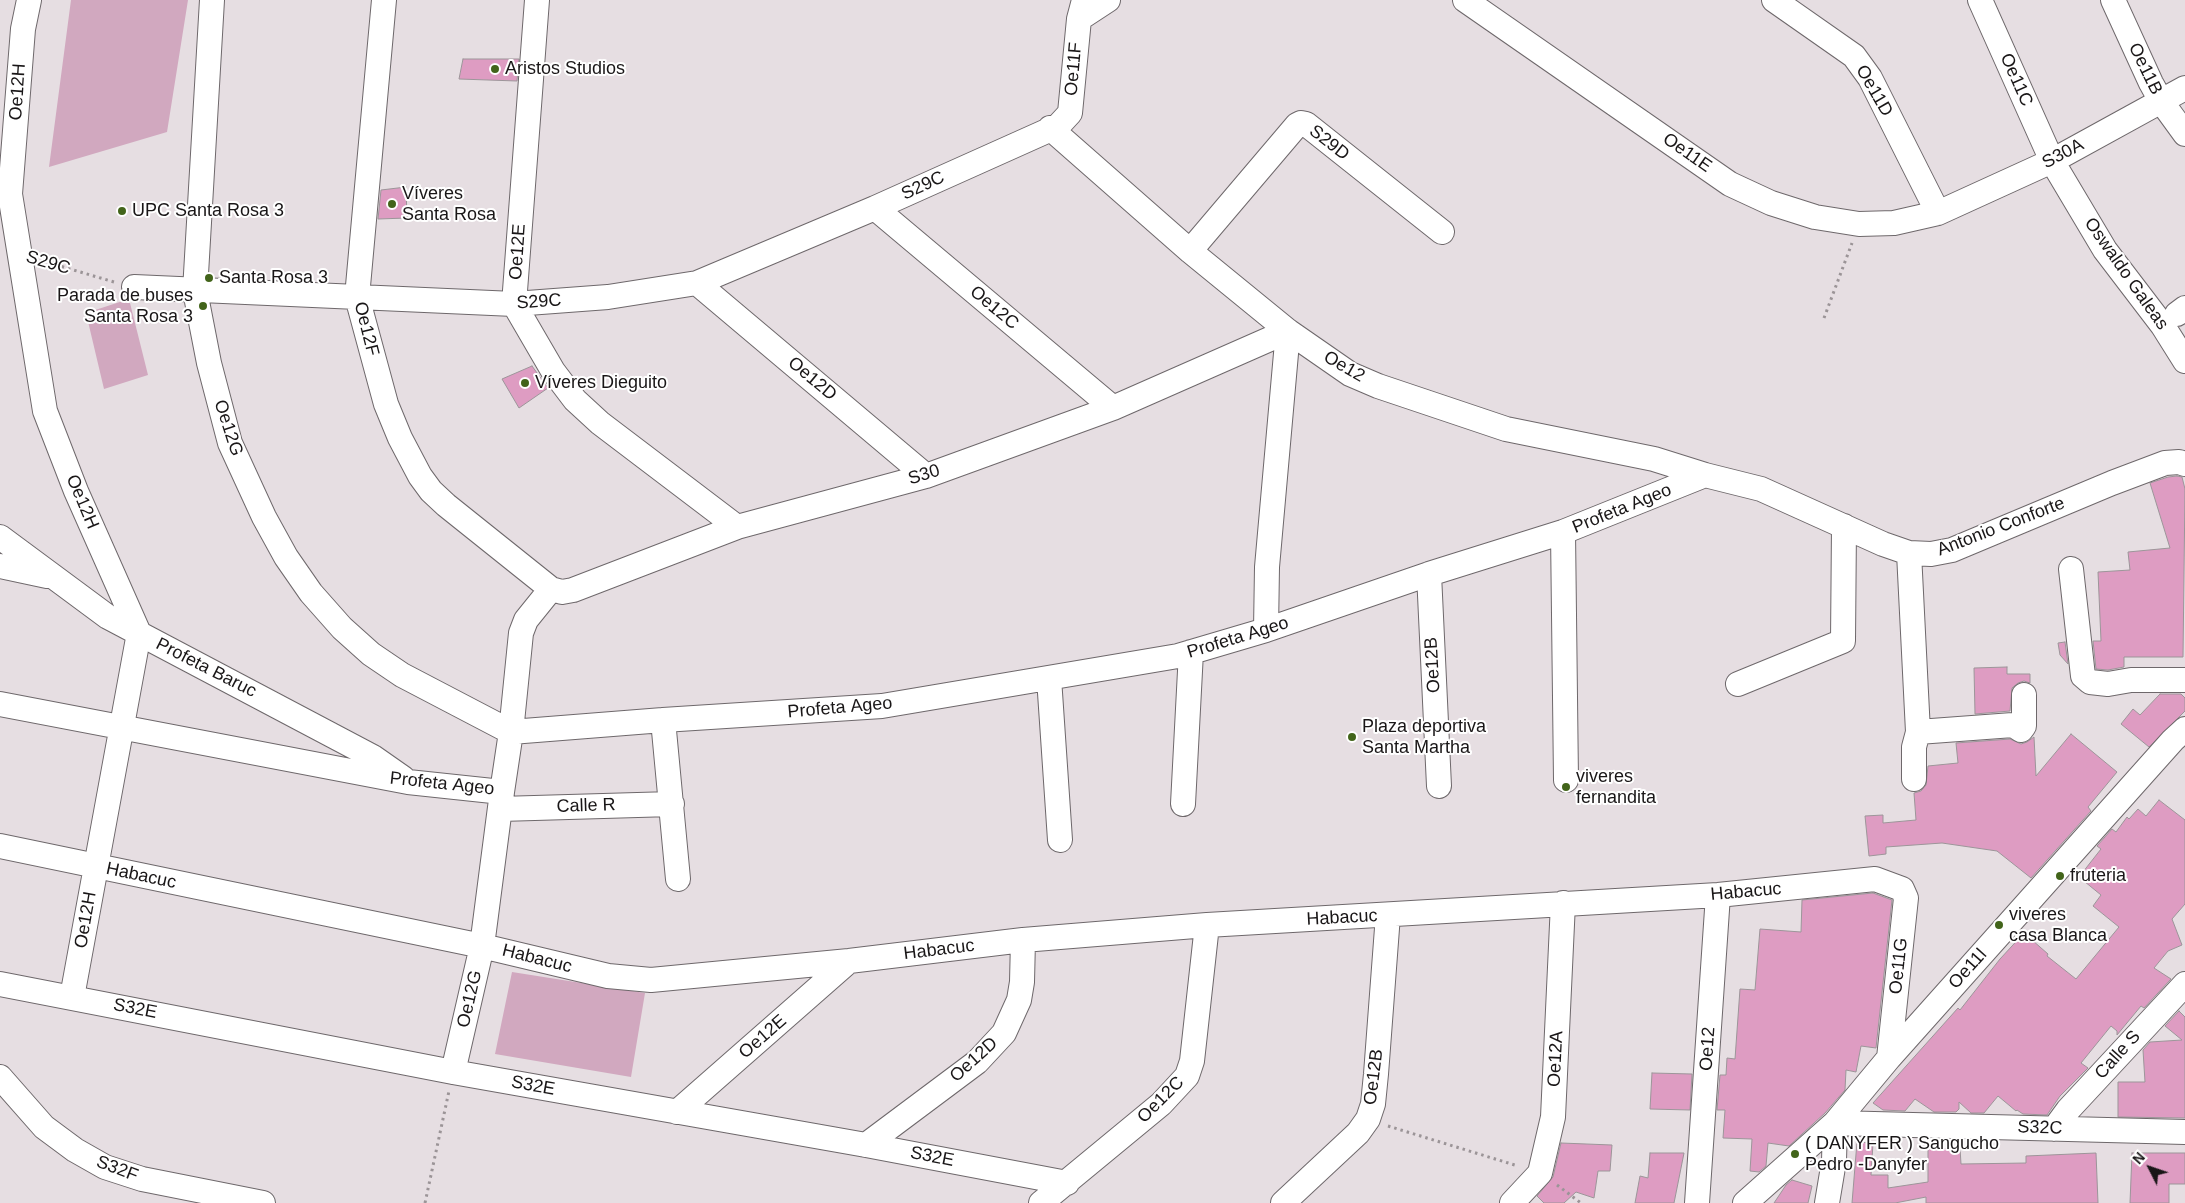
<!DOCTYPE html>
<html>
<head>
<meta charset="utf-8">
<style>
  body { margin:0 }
  #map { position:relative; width:2185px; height:1203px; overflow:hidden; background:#e6dee2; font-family:Arial,sans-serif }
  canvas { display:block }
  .north { position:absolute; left:2125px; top:1143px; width:50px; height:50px; -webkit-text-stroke:4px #fff; paint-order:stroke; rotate:311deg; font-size:14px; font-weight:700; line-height:20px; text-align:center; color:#191617 }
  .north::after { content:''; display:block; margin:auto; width:18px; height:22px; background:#191617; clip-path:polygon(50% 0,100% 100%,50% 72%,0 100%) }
</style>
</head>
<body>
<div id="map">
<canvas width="2185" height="1203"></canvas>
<div class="north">N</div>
</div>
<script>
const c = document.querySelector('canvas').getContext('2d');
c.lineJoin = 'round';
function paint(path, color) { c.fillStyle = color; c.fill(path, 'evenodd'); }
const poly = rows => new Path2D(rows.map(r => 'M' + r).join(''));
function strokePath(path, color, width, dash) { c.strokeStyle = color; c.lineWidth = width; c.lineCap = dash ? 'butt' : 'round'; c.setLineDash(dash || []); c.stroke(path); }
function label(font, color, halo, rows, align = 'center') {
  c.font = font + ' Arial,sans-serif'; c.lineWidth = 4; c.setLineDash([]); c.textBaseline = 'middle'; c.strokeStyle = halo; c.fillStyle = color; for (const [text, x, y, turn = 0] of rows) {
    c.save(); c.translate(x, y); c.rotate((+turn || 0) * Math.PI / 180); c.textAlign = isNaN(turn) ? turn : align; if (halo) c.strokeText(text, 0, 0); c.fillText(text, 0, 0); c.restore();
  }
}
paint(poly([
  [71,0,188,0,167,132,49,167],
  [129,299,148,375,104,389,86,313],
  [512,972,645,993,631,1077,495,1054]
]), '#d1a8bf');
const building = poly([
  [463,59,519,59,517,81,459,79,463,59],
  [406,187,407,218,378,219,381,190,406,187],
  [532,366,548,388,519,408,502,379,532,366],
  [2177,476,2182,477,2185,489,2183,657,2124,657,2124,667,2108,670,2096,669,2093,641,2101,641,2098,572,2130,570,2128,552,2170,548,2150,483,2168,477,2177,476],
  [2065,642,2068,664,2060,655,2058,643,2065,642],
  [2007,667,2007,674,2030,674,2030,683,2024,681,2018,683,2012,688,2010,711,1975,714,1974,668,2007,667],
  [2160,694,2181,694,2185,698,2185,711,2149,747,2121,724,2133,709,2140,715,2160,694],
  [2071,734,2117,772,2088,807,2091,811,2031,878,1997,851,1942,843,1886,847,1886,854,1869,856,1865,816,1883,815,1883,823,1916,820,1914,793,1921,791,1926,785,1928,766,1958,763,1956,743,2010,739,2021,744,2027,742,2034,737,2036,776,2071,734],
  [2159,800,2185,820,2185,904,2172,919,2182,945,2168,951,2154,968,2171,979,2144,1008,2141,1006,2117,1035,2117,1031,2111,1026,2081,1063,2088,1068,2060,1096,2047,1115,2023,1114,2017,1110,2016,1111,1998,1096,1984,1113,1971,1113,1959,1102,1959,1109,1956,1112,1934,1112,1915,1099,1905,1111,1883,1110,1873,1103,1958,1008,1960,1010,2000,959,2024,933,2048,954,2047,956,2076,979,2119,927,2093,906,2101,895,2079,877,2101,849,2097,846,2112,829,2116,832,2127,817,2129,819,2138,809,2146,816,2159,800],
  [1873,893,1892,900,1876,1048,1861,1046,1856,1072,1846,1070,1845,1090,1825,1113,1789,1146,1768,1143,1766,1166,1759,1172,1750,1171,1752,1139,1723,1138,1725,1110,1717,1110,1720,1075,1726,1075,1727,1058,1735,1059,1740,989,1755,990,1760,929,1801,932,1802,900,1873,893],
  [2179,1011,2185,1017,2185,1118,2118,1117,2118,1082,2145,1082,2143,1050,2150,1042,2182,1040,2165,1026,2179,1011],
  [1652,1073,1692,1074,1690,1110,1650,1109,1652,1073],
  [1857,1142,1873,1143,1871,1175,1888,1175,1888,1188,1928,1182,1928,1149,1960,1148,1961,1164,2026,1163,2026,1156,2096,1153,2098,1203,1926,1203,1926,1197,1895,1203,1852,1203,1857,1142],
  [1561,1143,1612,1145,1610,1171,1598,1171,1594,1198,1576,1192,1564,1203,1544,1203,1537,1196,1553,1177,1561,1143],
  [1650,1153,1684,1153,1674,1203,1635,1203,1640,1176,1648,1178,1650,1153],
  [2132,1153,2185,1153,2185,1184,2169,1184,2169,1203,2130,1203,2132,1153],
  [1792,1180,1812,1186,1808,1203,1774,1203,1786,1185,1792,1180]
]);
paint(building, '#de9cc2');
strokePath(building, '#9c9599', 1);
const minor = poly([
  [29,0,23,29,10,194,45,411,76,491,139,633,72,997],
  [212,0,195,291,209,363,230,443,264,517,286,557,311,593,342,628,371,654,402,675,511,732],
  [384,0,357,297,386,404,400,438,420,476,431,491,446,505,551,589,562,592,573,590,737,527,926,476,1113,408,1288,331,1267,567,1266,630],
  [537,0,514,304,553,371,575,400,600,423,737,527],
  [1465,0,1730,184,1771,203,1815,217,1859,224,1894,223,1938,213,2052,161,2185,88],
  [1774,0,1854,56,1870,78,1938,213],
  [1980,0,2052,161,2105,250,2163,326,2185,361],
  [2113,0,2151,83,2161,101,2185,134],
  [1079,19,1108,0],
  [1050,128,1190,251,1288,331,1350,374,1378,386,1506,429,1654,459,1705,475,1761,489,1883,544,1909,553,1931,554,1952,550,2112,483,2165,463,2179,462,2185,464],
  [875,208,1113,408],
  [1190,251,1297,125,1301,123,1306,124,1442,232],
  [697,283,926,476],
  [134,287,514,304,608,297,697,283,875,208,1058,126,1070,113,1079,19,1084,0],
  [2177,314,2185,308],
  [1563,532,1566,780],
  [0,537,108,617,373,757,403,778],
  [1909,553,1918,732,1914,747,1914,779],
  [0,566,47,576],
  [2071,569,2083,676,2090,682,2108,684,2131,680,2185,680],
  [1429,574,1439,786],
  [1049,678,1060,840],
  [1738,684,1843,641,1844,526],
  [0,704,408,782,502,792],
  [663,720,678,879],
  [511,732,663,720,882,706,1178,656,1266,630,1429,574,1563,532,1705,475],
  [1918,732,2013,725,2021,730,2024,726,2024,695],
  [1183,804,1191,652],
  [500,809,672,804],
  [0,846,482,946,608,976,651,980,849,961,1023,940,1207,925,1718,895,1875,879,1902,889,1906,898,1889,1058],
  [0,984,453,1072,866,1145,1067,1183],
  [453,1072,482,946,502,792,511,732,521,633,526,620,551,589],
  [0,1077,44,1127,75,1150,105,1167,142,1179,263,1203],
  [677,1112,849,961],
  [2054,1129,2068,1110,2185,984],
  [866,1145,977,1062,1004,1033,1019,1000,1022,982,1023,940],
  [1041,1203,1161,1104,1187,1076,1192,1061,1207,925],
  [1283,1203,1358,1133,1368,1119,1373,1104,1376,1074,1388,915],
  [1512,1203,1540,1173,1553,1117,1563,903],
  [1697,1203,1718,895],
  [1745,1203,1835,1123,1889,1058,2173,740,2185,729],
  [1827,1203,1834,1161,1835,1123,2185,1132]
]);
strokePath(minor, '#6e686b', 26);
strokePath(poly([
  [43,261,114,282],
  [1824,318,1852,243],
  [1388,1126,1518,1166],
  [1557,1185,1581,1203],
  [425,1203,449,1091]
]), '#9b9497', 3, [2.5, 4]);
strokePath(minor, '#fff', 24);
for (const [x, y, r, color] of [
  [495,69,5,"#42641a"],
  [392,204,5,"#42641a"],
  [122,211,5,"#42641a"],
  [209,278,5,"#42641a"],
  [203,306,5,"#42641a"],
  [525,383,5,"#42641a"],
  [1352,737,5,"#42641a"],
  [1566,787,5,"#42641a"],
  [2060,876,5,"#42641a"],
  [1999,925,5,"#42641a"],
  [1795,1154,5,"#42641a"]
]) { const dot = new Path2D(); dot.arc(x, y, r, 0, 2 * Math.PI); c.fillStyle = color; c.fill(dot); strokePath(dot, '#fff', 2); }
label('18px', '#191617', '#fff', [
  ["Aristos Studios",505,69],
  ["Víveres",402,194],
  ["Santa Rosa",402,215],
  ["UPC Santa Rosa 3",132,211],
  ["Santa Rosa 3",219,278],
  ["Parada de buses",193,296,"right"],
  ["Santa Rosa 3",193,317,"right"],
  ["Víveres Dieguito",535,383],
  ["Plaza deportiva",1362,727],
  ["Santa Martha",1362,748],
  ["viveres",1576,777],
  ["fernandita",1576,798],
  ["fruteria",2070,876],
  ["viveres",2009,915],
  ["casa Blanca",2009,936],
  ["( DANYFER ) Sangucho",1805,1144],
  ["Pedro -Danyfer",1805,1165]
], 'left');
label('18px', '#191617', '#fff', [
  ["Oe11F",1074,69,-85],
  ["Oe11B",2145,69,64],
  ["Oe11C",2016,80,66],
  ["Oe11D",1874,91,60],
  ["Oe12H",18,92,-86],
  ["S29D",1329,143,38],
  ["Oe11E",1687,153,35],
  ["S30A",2063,154,-28],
  ["S29C",923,186,-25],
  ["Oe12E",518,252,-86],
  ["S29C",48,263,16],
  ["Oswaldo Galeas",2126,274,55],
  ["S29C",539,302,-4],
  ["Oe12C",994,308,40],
  ["Oe12F",366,329,76],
  ["Oe12",1344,367,30],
  ["Oe12D",812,379,40],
  ["Oe12G",228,428,72],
  ["S30",924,475,-17],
  ["Oe12H",82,502,67],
  ["Profeta Ageo",1622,509,-22],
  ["Antonio Conforte",2001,527,-21],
  ["Profeta Ageo",1238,638,-17],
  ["Oe12B",1433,665,-93],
  ["Profeta Baruc",206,668,27],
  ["Profeta Ageo",840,708,-5],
  ["Profeta Ageo",442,784,6],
  ["Calle R",586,806,-2],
  ["Habacuc",141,876,12],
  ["Habacuc",1746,892,-5],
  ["Habacuc",1342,918,-3],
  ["Oe12H",86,920,-80],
  ["Habacuc",939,950,-7],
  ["Habacuc",537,959,14],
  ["Oe11G",1899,966,-84],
  ["Oe11l",1968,969,-48],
  ["Oe12G",470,999,-77],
  ["S32E",135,1009,11],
  ["Oe12E",763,1037,-41],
  ["Oe12",1708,1049,-86],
  ["Calle S",2118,1055,-48],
  ["Oe12A",1556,1059,-87],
  ["Oe12D",974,1060,-42],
  ["Oe12B",1374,1077,-83],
  ["S32E",533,1086,10],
  ["Oe12C",1161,1100,-45],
  ["S32C",2040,1128,2],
  ["S32E",932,1157,11],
  ["S32F",117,1169,21]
]);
</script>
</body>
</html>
